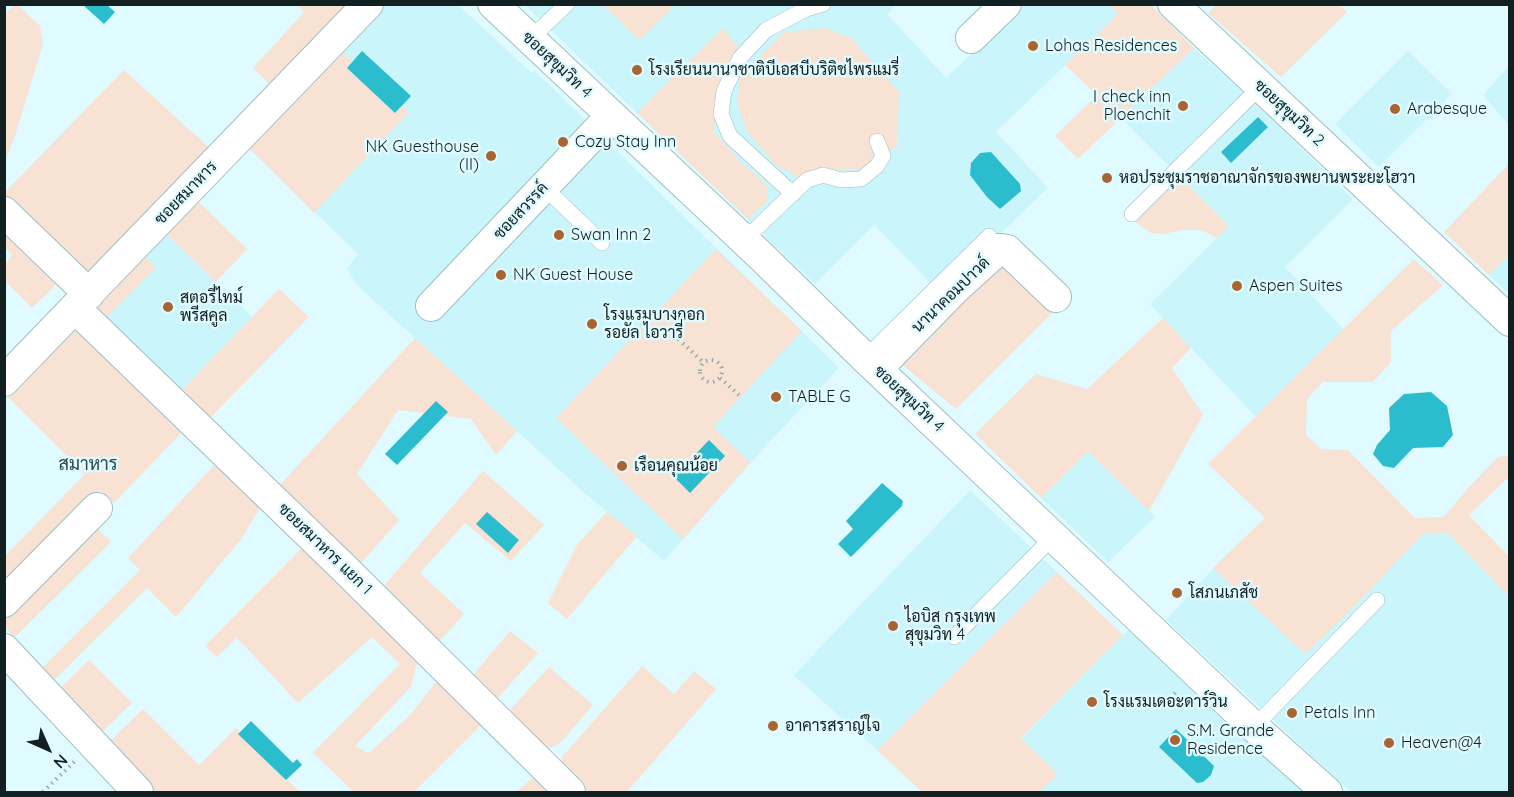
<!DOCTYPE html>
<html>
<head>
<meta charset="utf-8">
<style>
  body { margin:0 }
  #map { position:relative; width:1514px; height:797px; overflow:hidden; background:#e0fbff; font-family:Quicksand,sans-serif }
  canvas { display:block }
  .frame { position:absolute; inset:0; border:6px solid #132022; pointer-events:none }
  .north { position:absolute; left:18px; top:719px; width:60px; height:60px; -webkit-text-stroke:4px #e0fbff; paint-order:stroke; rotate:135deg; font-size:16px; font-weight:700; line-height:24px; text-align:center; color:#132022 }
  .north::after { content:''; display:block; margin:auto; width:21px; height:27px; background:#132022; clip-path:polygon(50% 0,100% 100%,50% 72%,0 100%) }
</style>
</head>
<body>
<div id="map">
<canvas width="1514" height="797"></canvas>
<div class="frame"></div>
<div class="north">N</div>
</div>
<script>
const c = document.querySelector('canvas').getContext('2d');
c.lineJoin = 'round';
function paint(path, color) { c.fillStyle = color; c.fill(path, 'evenodd'); }
const poly = rows => new Path2D(rows.map(r => 'M' + r).join(''));
function strokePath(path, color, width, dash) { c.strokeStyle = color; c.lineWidth = width; c.lineCap = dash ? 'butt' : 'round'; c.setLineDash(dash || []); c.stroke(path); }
function label(font, color, halo, rows, align = 'center') {
  c.font = font + ' Quicksand,Sarabun,sans-serif'; c.lineWidth = 5; c.setLineDash([]); c.textBaseline = 'middle'; c.strokeStyle = halo; c.fillStyle = color; for (const [text, x, y, turn = 0] of rows) {
    c.save(); c.translate(x, y); c.rotate((+turn || 0) * Math.PI / 180); c.textAlign = isNaN(turn) ? turn : align; if (halo) c.strokeText(text, 0, 0); c.fillText(text, 0, 0); c.restore();
  }
}
paint(poly([
  [375,5,458,5,532,73,535,71,839,368,750,463,664,561,587,495,357,285,347,269,358,254,247,146],
  [525,5,896,5,887,14,946,78,1023,5,1128,5,996,132,1048,188,940,292,874,225,815,284],
  [1194,48,1262,110,1353,199,1285,267,1344,330,1256,417,1150,304,1229,226,1121,118],
  [1408,51,1452,94,1379,167,1335,124],
  [1509,66,1510,121,1507,123,1483,95],
  [163,231,252,317,177,395,94,314],
  [1509,255,1509,294,1489,275],
  [1088,451,1155,517,1108,562,1041,498],
  [1326,460,1407,533,1449,534,1509,597,1509,792,1351,792,1166,620,1221,560],
  [970,490,1057,572,877,750,794,675],
  [1133,625,1310,792,1040,792,1058,774,1021,739]
]), '#c9f5fb');
paint(poly([
  [15,4,18,5,40,26,43,44,15,136,5,161,5,15],
  [1110,4,1151,5,1194,48,1078,159,1055,136,1097,95,1065,65,1117,15],
  [297,5,354,5,275,89,253,68,304,12],
  [603,5,675,5,639,40],
  [1216,5,1339,5,1347,12,1281,77,1208,13],
  [723,28,741,51,716,105,714,132,741,162,768,186,768,200,748,219,637,113],
  [825,28,852,39,899,92,897,146,859,169,816,169,799,177,776,165,747,132,737,103,740,77,784,32],
  [340,50,409,112,314,213,247,146],
  [124,70,215,153,91,282,5,197,4,193],
  [1509,164,1509,255,1489,275,1444,232],
  [1180,177,1229,226,1217,238,1201,230,1183,230,1163,234,1151,233,1135,222],
  [195,198,247,249,216,282,163,231],
  [9,233,58,283,32,308,5,281,5,264,12,255,5,247,5,238],
  [1006,245,1064,301,956,409,893,357],
  [716,249,802,331,713,427,750,463,683,539,556,418],
  [141,252,156,267,102,323,94,314,94,301],
  [1414,259,1443,285,1391,331,1391,362,1373,382,1323,382,1307,399,1306,435,1321,449,1348,450,1415,518,1444,517,1468,488,1498,457,1509,455,1509,477,1469,515,1509,557,1509,597,1449,534,1423,534,1344,617,1305,654,1213,568,1265,518,1208,464],
  [279,289,309,317,206,422,177,395],
  [1163,318,1191,348,1172,368,1203,415,1149,511,1088,451,1041,498,975,434,1036,374,1087,389],
  [78,322,186,428,114,503,100,490,5,588,5,556,85,474,6,395],
  [415,338,517,431,496,455,471,419,398,410,357,474,399,520,358,567,277,488],
  [219,460,263,503,241,539,176,617,147,588,52,682,41,669,140,570,128,558],
  [483,471,544,525,511,561,465,523,420,573,464,614,438,643,382,588],
  [607,512,637,536,567,619,548,603,577,545],
  [94,525,111,542,14,638,5,626,4,613],
  [306,544,423,660,416,666,411,687,355,746,369,753,411,714,440,677,485,721,414,792,354,792,313,753,400,664,372,637,298,703,237,638,217,657,205,646],
  [1057,572,1123,635,1021,738,1058,774,1040,792,922,792,877,750],
  [510,631,538,653,498,698,474,674],
  [89,660,132,703,99,735,58,690],
  [642,666,674,694,694,671,716,689,627,792,583,792,560,767,562,757],
  [549,667,593,705,560,743,544,751,509,711],
  [143,709,199,765,236,728,300,792,153,792,107,744],
  [540,772,561,792,516,792]
]), '#f8e2d4');
paint(poly([
  [83,5,107,5,115,12,104,24],
  [362,51,411,96,395,113,347,68],
  [1258,117,1268,127,1231,163,1221,152],
  [991,152,1020,184,1021,191,1000,209,987,197,970,175,971,163,980,153],
  [1431,392,1447,406,1453,435,1443,447,1413,448,1394,468,1383,466,1373,454,1377,445,1390,430,1389,408,1404,394],
  [436,401,448,412,397,465,385,454],
  [709,440,725,456,690,493,674,477],
  [882,483,903,501,902,506,851,557,838,544,853,529,846,521],
  [487,512,519,540,508,553,476,524],
  [251,721,293,763,297,759,302,765,286,780,238,734],
  [1176,729,1214,766,1211,775,1203,782,1197,783,1159,747]
]), '#2bbdcd');
const lane = poly([
  [530,39,567,4],
  [544,187,602,243],
  [793,194,730,136,721,114,724,91,740,58,766,30,806,9,823,4],
  [1132,214,1261,86],
  [744,240,807,180,823,175,841,180,861,179,877,166,883,156,877,141],
  [865,358,989,236],
  [954,637,1053,537],
  [1254,727,1377,600]
]);
const street = poly([
  [493,4,762,257,865,358,1254,727,1327,792],
  [1173,4,1510,321],
  [971,38,1006,4],
  [4,212,89,294],
  [431,306,611,116],
  [76,309,346,570,570,792],
  [877,369,953,291,999,249,1007,250,1056,297],
  [4,381,368,4],
  [4,602,97,508],
  [4,649,138,792]
]);
strokePath(lane, '#9ebfc3', 16);
strokePath(street, '#9ebfc3', 32);
strokePath(poly([
  [674,335,704,363],
  '700 371a11 11 0 1 1 22 0a11 11 0 1 1-22 0Z',
  [720,378,739,395],
  [1162,707,1178,690],
  [43,792,75,761]
]), '#95abae', 4, [1.5, 4.5]);
strokePath(lane, '#fff', 15);
strokePath(street, '#fff', 30);
for (const [x, y, r, color] of [
  [1033,46,6,"#a86532"],
  [637,70,6,"#a86532"],
  [1183,106,6,"#a86532"],
  [1395,109,6,"#a86532"],
  [563,142,6,"#a86532"],
  [491,156,6,"#a86532"],
  [1107,178,6,"#a86532"],
  [559,235,6,"#a86532"],
  [501,275,6,"#a86532"],
  [1237,286,6,"#a86532"],
  [168,307,6,"#a86532"],
  [592,324,6,"#a86532"],
  [776,397,6,"#a86532"],
  [622,466,6,"#a86532"],
  [1177,593,6,"#a86532"],
  [893,626,6,"#a86532"],
  [1092,702,6,"#a86532"],
  [1292,713,6,"#a86532"],
  [773,726,6,"#a86532"],
  [1175,740,6,"#a86532"],
  [1389,743,6,"#a86532"]
]) { const dot = new Path2D(); dot.arc(x, y, r, 0, 2 * Math.PI); c.fillStyle = color; c.fill(dot); strokePath(dot, '#e0fbff', 2); }
label('16px', '#132022', '#e0fbff', [
  ["Lohas Residences",1045,46],
  ["โรงเรียนนานาชาติบีเอสบีบริติชไพรแมรี่",649,70],
  ["I check inn",1171,97,"right"],
  ["Ploenchit",1171,115,"right"],
  ["Arabesque",1407,109],
  ["Cozy Stay Inn",575,142],
  ["NK Guesthouse",479,147,"right"],
  ["(II)",479,165,"right"],
  ["หอประชุมราชอาณาจักรของพยานพระยะโฮวา",1119,178],
  ["Swan Inn 2",571,235],
  ["NK Guest House",513,275],
  ["Aspen Suites",1249,286],
  ["สตอรี่ไทม์",180,298],
  ["พรีสคูล",180,316],
  ["โรงแรมบางกอก",604,315],
  ["รอยัล ไอวารี่",604,333],
  ["TABLE G",788,397],
  ["เรือนคุณน้อย",634,466],
  ["โสภนเภสัช",1189,593],
  ["ไอบิส กรุงเทพ",905,617],
  ["สุขุมวิท 4",905,635],
  ["โรงแรมเดอะดาร์วิน",1104,702],
  ["Petals Inn",1304,713],
  ["อาคารสราญ์ใจ",785,726],
  ["S.M. Grande",1187,731],
  ["Residence",1187,749],
  ["Heaven@4",1401,743]
], 'left');
label('16px', '#132022', '#e0fbff', [
  ["ซอยสุขุมวิท 4",557,65,43],
  ["ซอยสุขุมวิท 2",1289,113,43],
  ["ซอยสมาหาร",186,193,-46],
  ["ซอยสวรรค์",521,211,-47],
  ["นานาคอมปาวด์",951,295,-44],
  ["ซอยสุขุมวิท 4",909,399,43],
  ["ซอยสมาหาร แยก 1",325,549,44]
]);
label('18px', '#2b484c', '#e0fbff', [
  ["สมาหาร",88,465]
]);
</script>
</body>
</html>
